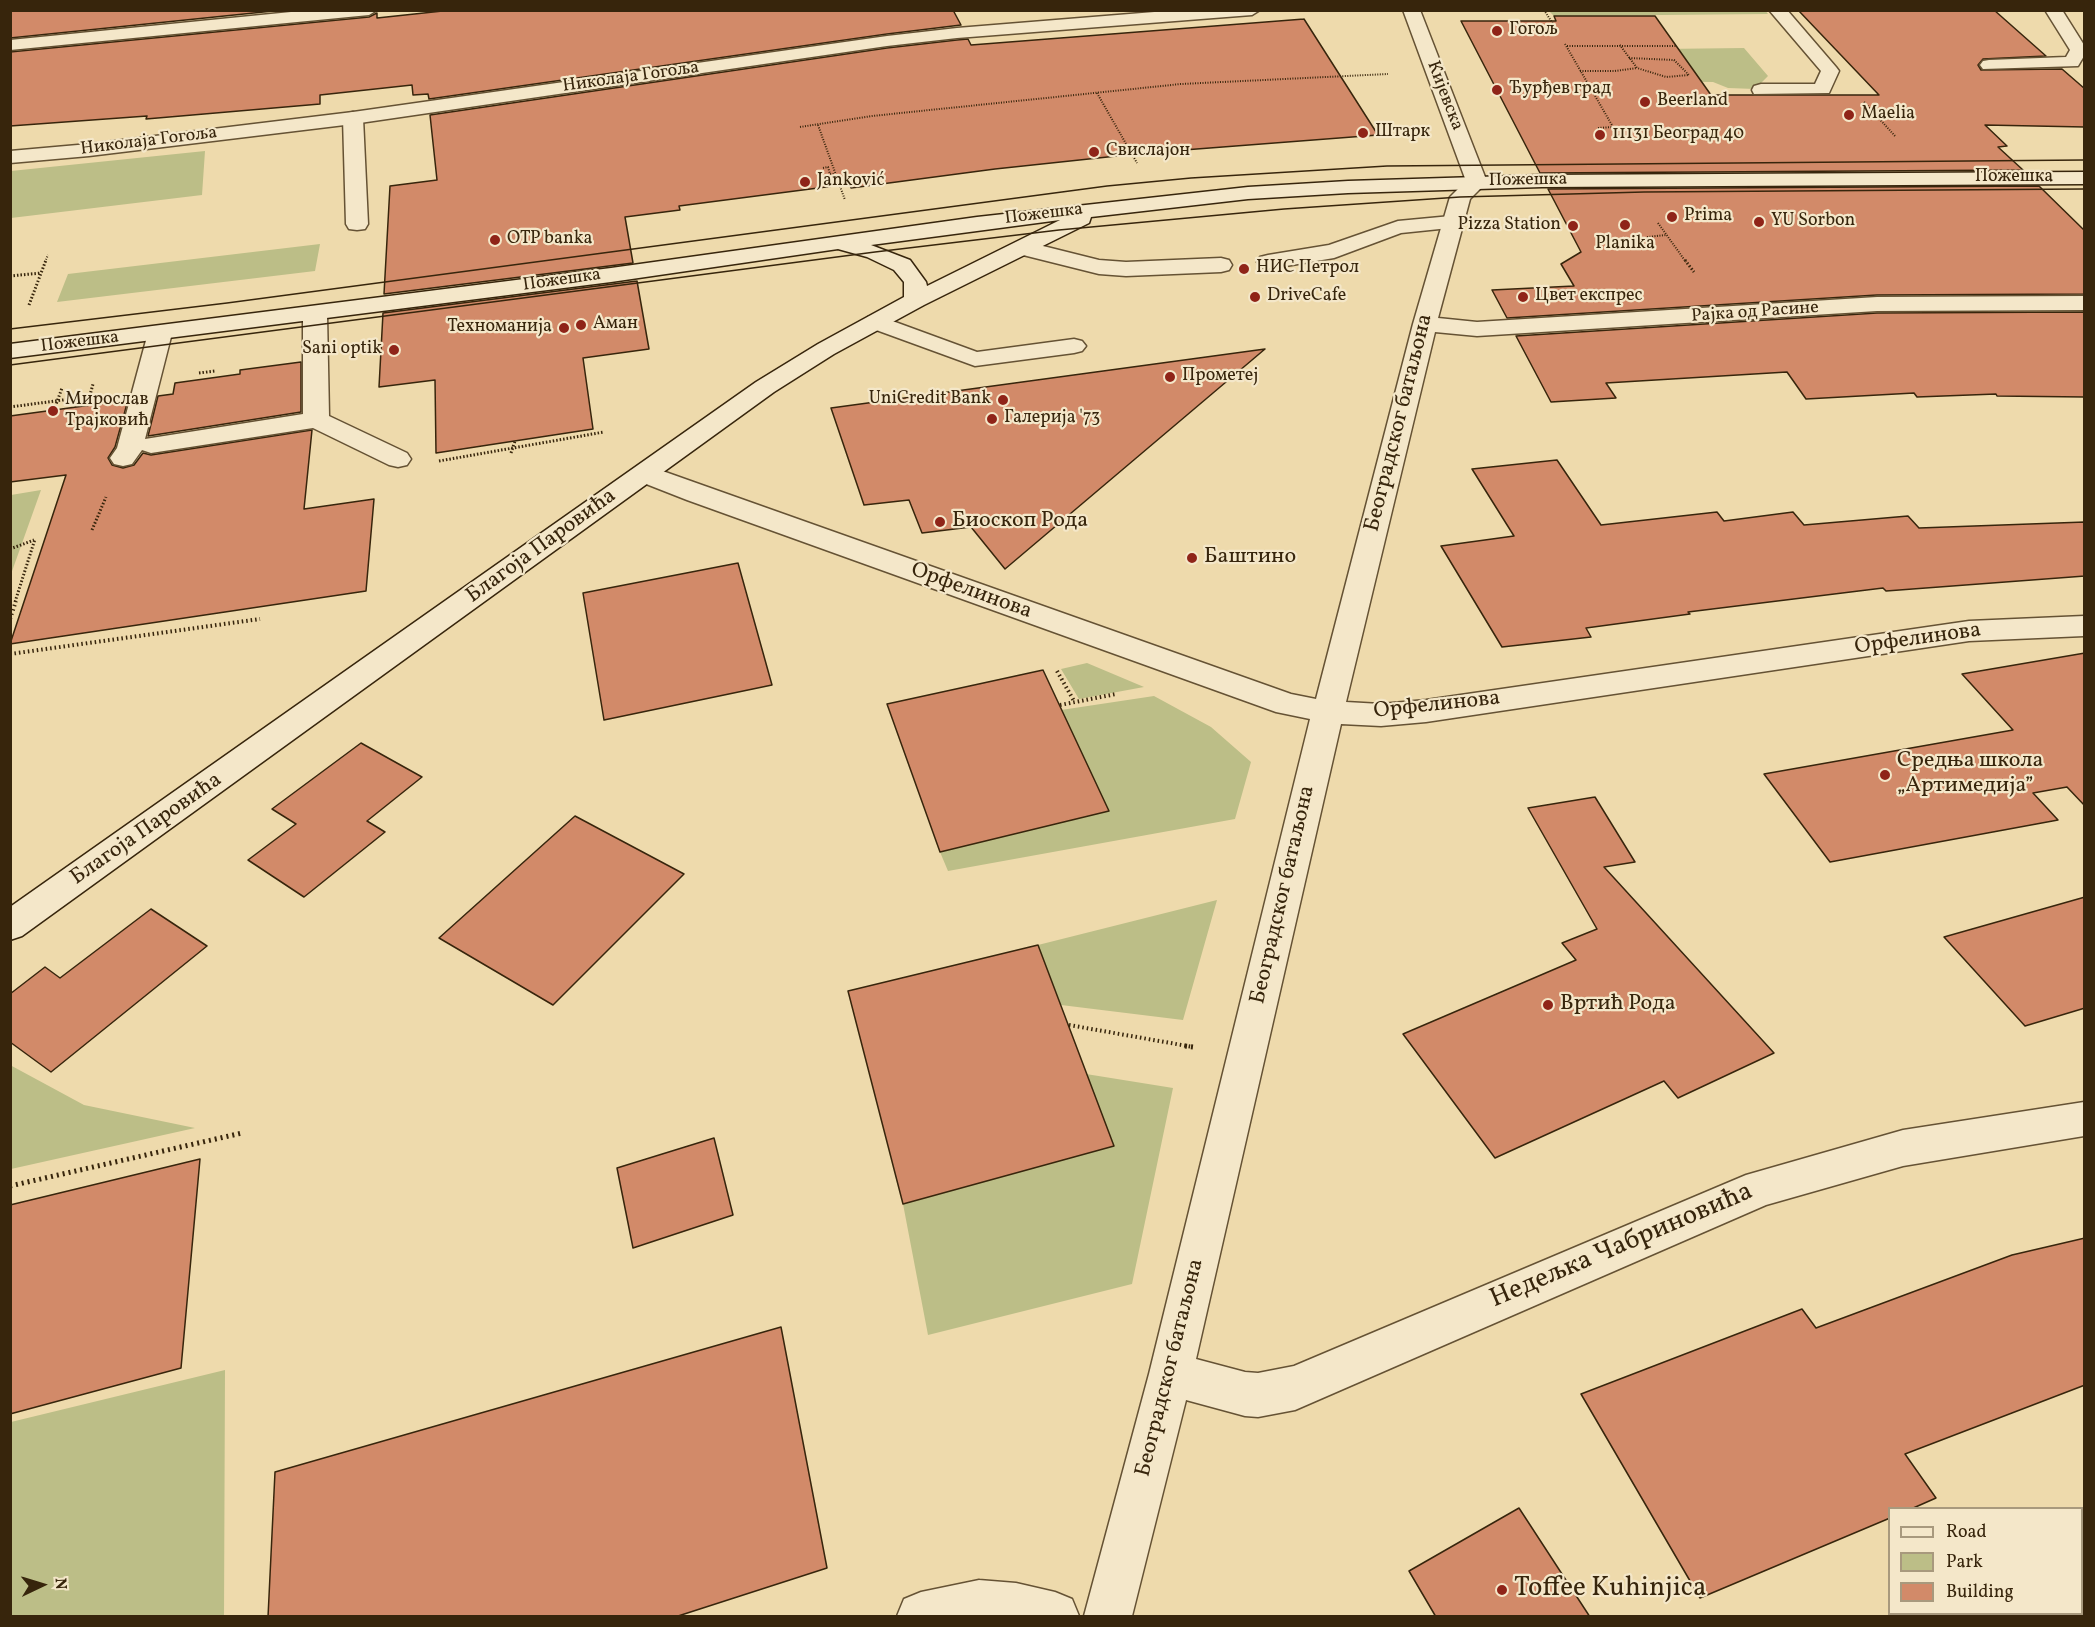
<!DOCTYPE html>
<html>
<head>
<meta charset="utf-8">
<style>
  body { margin:0 }
  #map { position:relative; width:2095px; height:1627px; overflow:hidden; background:#eedaac; font-family:Vollkorn,serif }
  canvas { display:block }
  .frame { position:absolute; inset:0; border:12px solid #37250c; pointer-events:none }
  .legend { position:absolute; left:1888px; top:1507px; width:195px; height:108px; box-sizing:border-box; background:#f4e7c9; border:2px solid #a8997d; margin:0; padding:8px 10px; list-style:none; font-size:18px; color:#37250c }
  .legend li { display:flex; align-items:center; gap:12px; height:30px }
  .legend b { width:30px; border:2px solid #a8997d }
  .north { position:absolute; left:12px; top:1555px; width:60px; height:60px; -webkit-text-stroke:4px #f4e7c9; paint-order:stroke; rotate:86deg; font-size:16px; font-weight:700; line-height:24px; text-align:center; color:#37250c }
  .north::after { content:''; display:block; margin:auto; width:21px; height:27px; background:#37250c; clip-path:polygon(50% 0,100% 100%,50% 72%,0 100%) }
</style>
</head>
<body>
<div id="map">
<canvas width="2095" height="1627"></canvas>
<div class="frame"></div>
<ul class="legend">
<li><b style="height:8px;background:#f4e7c9"></b>Road</li>
<li><b style="height:16px;background:#bcbe87"></b>Park</li>
<li><b style="height:16px;background:#d28a69"></b>Building</li>
</ul>
<div class="north">N</div>
</div>
<script>
const c = document.querySelector('canvas').getContext('2d');
c.lineJoin = 'round';
function paint(path, color) { c.fillStyle = color; c.fill(path, 'evenodd'); }
const poly = rows => new Path2D(rows.map(r => 'M' + r).join(''));
function strokePath(path, color, width, dash) { c.strokeStyle = color; c.lineWidth = width; c.lineCap = dash ? 'butt' : 'round'; c.setLineDash(dash || []); c.stroke(path); }
function label(font, color, halo, rows, align = 'center') {
  c.font = font + ' Vollkorn,serif'; c.lineWidth = 4.5; c.setLineDash([]); c.textBaseline = 'middle'; c.strokeStyle = halo; c.fillStyle = color; for (const [text, x, y, turn = 0] of rows) {
    c.save(); c.translate(x, y); c.rotate((+turn || 0) * Math.PI / 180); c.textAlign = isNaN(turn) ? turn : align; if (halo) c.strokeText(text, 0, 0); c.fillText(text, 0, 0); c.restore();
  }
}
paint(poly([
  [1765,10,1768,14,1554,16,1549,11],
  [1744,48,1768,76,1755,89,1728,88,1713,82,1595,81,1578,50],
  [205,151,202,195,11,218,11,171],
  [320,244,315,271,57,302,68,274],
  [41,490,11,574,11,495],
  [1087,663,1144,687,1079,699,1061,669],
  [1154,696,1211,727,1251,762,1235,819,948,871,940,852,1108,811,1061,710],
  [1217,900,1183,1020,1061,1005,1038,945],
  [10,1065,84,1105,195,1128,11,1169],
  [1086,1074,1173,1088,1132,1284,928,1335,903,1204,1114,1146],
  [225,1370,224,1616,11,1616,11,1422]
]), '#bcbe87');
const building = poly([
  [10,10,283,10,10,38,10,10],
  [452,10,953,10,961,25,887,34,429,99,428,94,413,95,412,85,320,95,320,104,146,119,147,116,10,126,10,52,369,17,377,13,377,18,452,10],
  [1798,10,1994,10,2046,56,1983,59,1978,65,1981,70,2062,69,2085,89,2085,127,1985,125,2007,146,1998,147,2023,170,1540,173,1461,21,1556,21,1554,16,1655,16,1711,95,1879,95,1798,10],
  [1304,19,1378,135,1145,153,995,169,851,188,849,184,679,206,680,210,625,217,633,263,384,294,390,186,437,180,430,115,887,48,957,40,968,39,971,45,1304,19],
  [2039,186,2085,231,2085,294,1877,295,1507,318,1492,290,1574,286,1561,264,1581,252,1548,189,2039,186],
  [637,281,649,349,583,358,593,429,436,453,435,380,379,387,383,313,637,281],
  [2085,312,2085,397,1997,396,1996,394,1917,397,1914,393,1806,399,1787,372,1606,383,1616,398,1551,402,1516,336,1877,313,2085,312],
  [1265,349,1005,569,971,527,922,533,909,500,864,505,831,408,1265,349],
  [301,362,301,412,148,436,158,396,173,394,175,383,240,374,240,370,301,362],
  [128,400,115,447,108,458,112,465,123,468,134,465,143,453,151,455,312,430,304,509,374,499,366,591,10,644,66,475,10,482,10,416,128,400],
  [1557,460,1601,525,1717,512,1724,521,1793,512,1804,525,1908,516,1919,528,2085,522,2085,576,1886,591,1883,588,1688,612,1690,614,1586,628,1591,637,1502,647,1441,546,1514,536,1472,469,1557,460],
  [738,563,772,685,604,720,583,593,738,563],
  [2085,653,2085,806,2067,787,2033,793,2058,820,1830,862,1764,774,2013,730,1962,674,2085,653],
  [1043,670,1109,811,940,852,887,704,1043,670],
  [361,743,422,777,367,821,385,832,304,897,248,860,296,824,272,809,361,743],
  [1595,797,1635,862,1604,867,1774,1053,1678,1098,1664,1081,1495,1158,1403,1034,1576,960,1562,943,1597,929,1528,808,1595,797],
  [575,816,684,874,553,1005,439,938,575,816],
  [2085,897,2085,1008,2025,1026,1944,937,2085,897],
  [151,909,207,946,51,1072,10,1042,10,994,45,967,60,978,151,909],
  [1038,945,1114,1146,903,1204,848,991,1038,945],
  [714,1138,733,1215,633,1248,617,1168,714,1138],
  [200,1159,181,1368,10,1414,10,1205,200,1159],
  [2085,1238,2085,1385,1905,1454,1936,1498,1911,1509,1890,1509,1890,1518,1700,1598,1581,1394,1802,1309,1816,1328,2012,1255,2085,1238],
  [781,1327,827,1568,675,1617,268,1617,275,1472,781,1327],
  [1519,1508,1590,1617,1436,1617,1409,1571,1519,1508]
]);
paint(building, '#d28a69');
strokePath(building, '#37250c', 1.5);
const service = poly([
  [1769,10,1787,10,1836,67,1839,71,1829,93,1754,94,1752,90,1754,86,1761,84,1815,84,1821,71,1769,10],
  [2045,10,2062,10,2084,45,2084,56,2078,66,1983,69,1980,65,1983,61,1989,60,2066,57,2070,50,2045,10],
  [353,112,360,114,363,118,368,224,365,229,357,230,349,229,346,224,343,118,346,114,353,112],
  [1451,216,1459,217,1462,222,1459,227,1401,233,1334,258,1268,269,1260,267,1257,262,1260,257,1268,255,1329,245,1398,221,1451,216],
  [1023,241,1099,260,1126,262,1221,258,1229,260,1232,265,1229,270,1221,272,1126,276,1099,274,1015,253,1012,248,1015,243,1023,241],
  [315,307,323,309,327,314,329,416,407,453,411,459,407,465,398,467,389,465,313,428,151,453,142,450,132,464,123,466,114,464,110,458,117,448,148,333,152,328,160,326,168,328,172,333,145,439,303,414,303,314,307,309,315,307],
  [876,315,977,352,1074,339,1082,341,1086,346,1082,351,1074,353,975,366,868,327,864,322,868,317,876,315]
]);
const minor = poly([
  [311,10,377,10,369,15,10,50,10,40,311,10],
  [1179,10,1260,10,1252,15,957,38,887,46,353,124,89,156,10,163,10,151,89,144,353,112,887,36,957,28,1179,10],
  [1403,10,1420,10,1487,182,1470,199,1438,318,1477,322,1877,297,2084,296,2084,310,1877,311,1477,336,1435,332,1346,702,1381,704,1426,700,1969,621,2084,616,2084,636,1969,641,1426,722,1381,726,1341,724,1196,1359,1245,1372,1258,1373,1294,1366,1746,1175,1903,1130,2084,1102,2084,1136,1903,1166,1766,1205,1295,1410,1258,1417,1245,1416,1186,1400,1132,1616,1084,1616,1149,1374,1310,719,1276,712,687,500,636,480,632,474,636,468,645,466,654,468,1291,694,1316,699,1413,324,1450,197,1466,181,1403,10],
  [979,1580,1016,1583,1055,1592,1072,1599,1079,1616,897,1616,904,1599,921,1592,979,1580]
]);
const secondary = poly([
  [2084,172,2084,184,1542,187,1348,193,1248,199,1091,217,1089,223,924,305,834,354,774,392,22,936,10,940,10,907,756,382,818,344,904,297,904,282,894,270,867,257,838,249,611,282,10,358,10,344,611,268,977,217,1248,187,1348,181,1542,175,2084,172],
  [1060,220,927,286,926,282,910,260,871,245,1060,220]
]);
strokePath(service, '#655234', 3);
strokePath(minor, '#655234', 3);
strokePath(secondary, '#37250c', 3);
strokePath(poly([
  [1544,10,1557,30],
  [1565,44,1620,139],
  [1567,46,1676,46],
  [1629,58,1674,60,1689,75,1666,77,1637,68],
  [1580,71,1615,71,1637,68,1619,44],
  [1577,92,1592,91],
  [1097,93,1137,163],
  [1864,102,1895,136],
  [818,125,845,200],
  [800,127,872,116,1181,84,1388,74],
  [1598,128,1613,127],
  [823,168,828,167,830,174,834,174],
  [1658,223,1686,262],
  [1647,237,1666,235],
  [45,262,48,255]
]), '#37250c', 2, [1, 1.5]);
strokePath(poly([
  [1685,260,1694,272],
  [10,276,41,273],
  [29,305,46,260],
  [199,373,215,371],
  [87,406,93,384],
  [10,407,93,396],
  [54,410,62,388],
  [511,453,515,441],
  [439,461,604,432],
  [92,530,106,497],
  [10,549,34,540],
  [15,602,35,539]
]), '#37250c', 3, [1.5, 2]);
strokePath(poly([
  [10,619,16,601],
  [10,654,260,619],
  [1057,671,1074,701],
  [1060,705,1116,694],
  [1069,1025,1193,1047]
]), '#37250c', 4, [1.5, 3]);
strokePath(poly([
  [1185,1046,1193,1047],
  [10,1186,242,1133]
]), '#37250c', 5, [2, 4]);
paint(service, '#f4e7c9');
paint(minor, '#f4e7c9');
paint(secondary, '#f4e7c9');
strokePath(poly([
  [10,329,227,303,1107,186,1191,178,1387,166,2084,160],
  [10,365,875,252,1059,230,1284,209,1460,197,1644,192,2084,189]
]), '#37250c', 1.5);
for (const [x, y, r, color] of [
  [1497,31,6,"#8f2418"],
  [1497,90,6,"#8f2418"],
  [1645,102,6,"#8f2418"],
  [1849,115,6,"#8f2418"],
  [1363,133,6,"#8f2418"],
  [1600,135,6,"#8f2418"],
  [1094,152,6,"#8f2418"],
  [805,182,6,"#8f2418"],
  [1672,217,6,"#8f2418"],
  [1759,222,6,"#8f2418"],
  [1625,225,6,"#8f2418"],
  [1573,226,6,"#8f2418"],
  [495,240,6,"#8f2418"],
  [1244,269,6,"#8f2418"],
  [1255,297,6,"#8f2418"],
  [1523,297,6,"#8f2418"],
  [581,325,6,"#8f2418"],
  [564,328,6,"#8f2418"],
  [394,350,6,"#8f2418"],
  [1170,377,6,"#8f2418"],
  [1003,400,6,"#8f2418"],
  [53,411,6,"#8f2418"],
  [992,419,6,"#8f2418"],
  [940,522,6,"#8f2418"],
  [1192,558,6,"#8f2418"],
  [1885,775,6,"#8f2418"],
  [1548,1005,6,"#8f2418"],
  [1502,1590,6,"#8f2418"]
]) { const dot = new Path2D(); dot.arc(x, y, r, 0, 2 * Math.PI); c.fillStyle = color; c.fill(dot); strokePath(dot, '#f4e7c9', 2); }
label('18px', '#37250c', '#f4e7c9', [
  ["Гогољ",1509,31],
  ["Ђурђев град",1509,90],
  ["Beerland",1657,102],
  ["Maelia",1861,115],
  ["Штарк",1375,133],
  ["11131 Београд 40",1612,135],
  ["Свислајон",1106,152],
  ["Janković",817,182],
  ["Prima",1684,217],
  ["YU Sorbon",1771,222],
  ["Pizza Station",1561,226,"right"],
  ["OTP banka",507,240],
  ["Planika",1625,245,"center"],
  ["НИС Петрол",1256,269],
  ["DriveCafe",1267,297],
  ["Цвет експрес",1535,297],
  ["Аман",593,325],
  ["Техноманија",552,328,"right"],
  ["Sani optik",382,350,"right"],
  ["Прометеј",1182,377],
  ["UniCredit Bank",991,400,"right"],
  ["Мирослав",65,401],
  ["Трајковић",65,422],
  ["Галерија '73",1004,419]
], 'left');
label('18px', '#37250c', '#f4e7c9', [
  ["Николаја Гогоља",631,78,-8],
  ["Кијевска",1444,96,69],
  ["Николаја Гогоља",149,142,-7],
  ["Пожешка",2014,178],
  ["Пожешка",1528,181,-1],
  ["Пожешка",1044,215,-7],
  ["Пожешка",562,281,-8],
  ["Рајка од Расине",1755,313,-4],
  ["Пожешка",80,343,-7]
]);
label('22px', '#37250c', '#f4e7c9', [
  ["Београдског батаљона",1400,423,-76],
  ["Благоја Паровића",542,547,-36],
  ["Орфелинова",971,592,20],
  ["Орфелинова",1918,640,-8],
  ["Орфелинова",1437,706,-6],
  ["Благоја Паровића",147,830,-35],
  ["Београдског батаљона",1284,895,-77],
  ["Београдског батаљона",1171,1368,-76]
]);
label('22px', '#37250c', '#f4e7c9', [
  ["Биоскоп Рода",952,522],
  ["Баштино",1204,558],
  ["Средња школа",1897,762],
  ["„Артимедија”",1897,787],
  ["Вртић Рода",1560,1005]
], 'left');
label('27px', '#37250c', '#f4e7c9', [
  ["Недељка Чабриновића",1622,1247,-23]
]);
label('27px', '#37250c', '#f4e7c9', [
  ["Toffee Kuhinjica",1514,1590]
], 'left');
</script>
</body>
</html>
